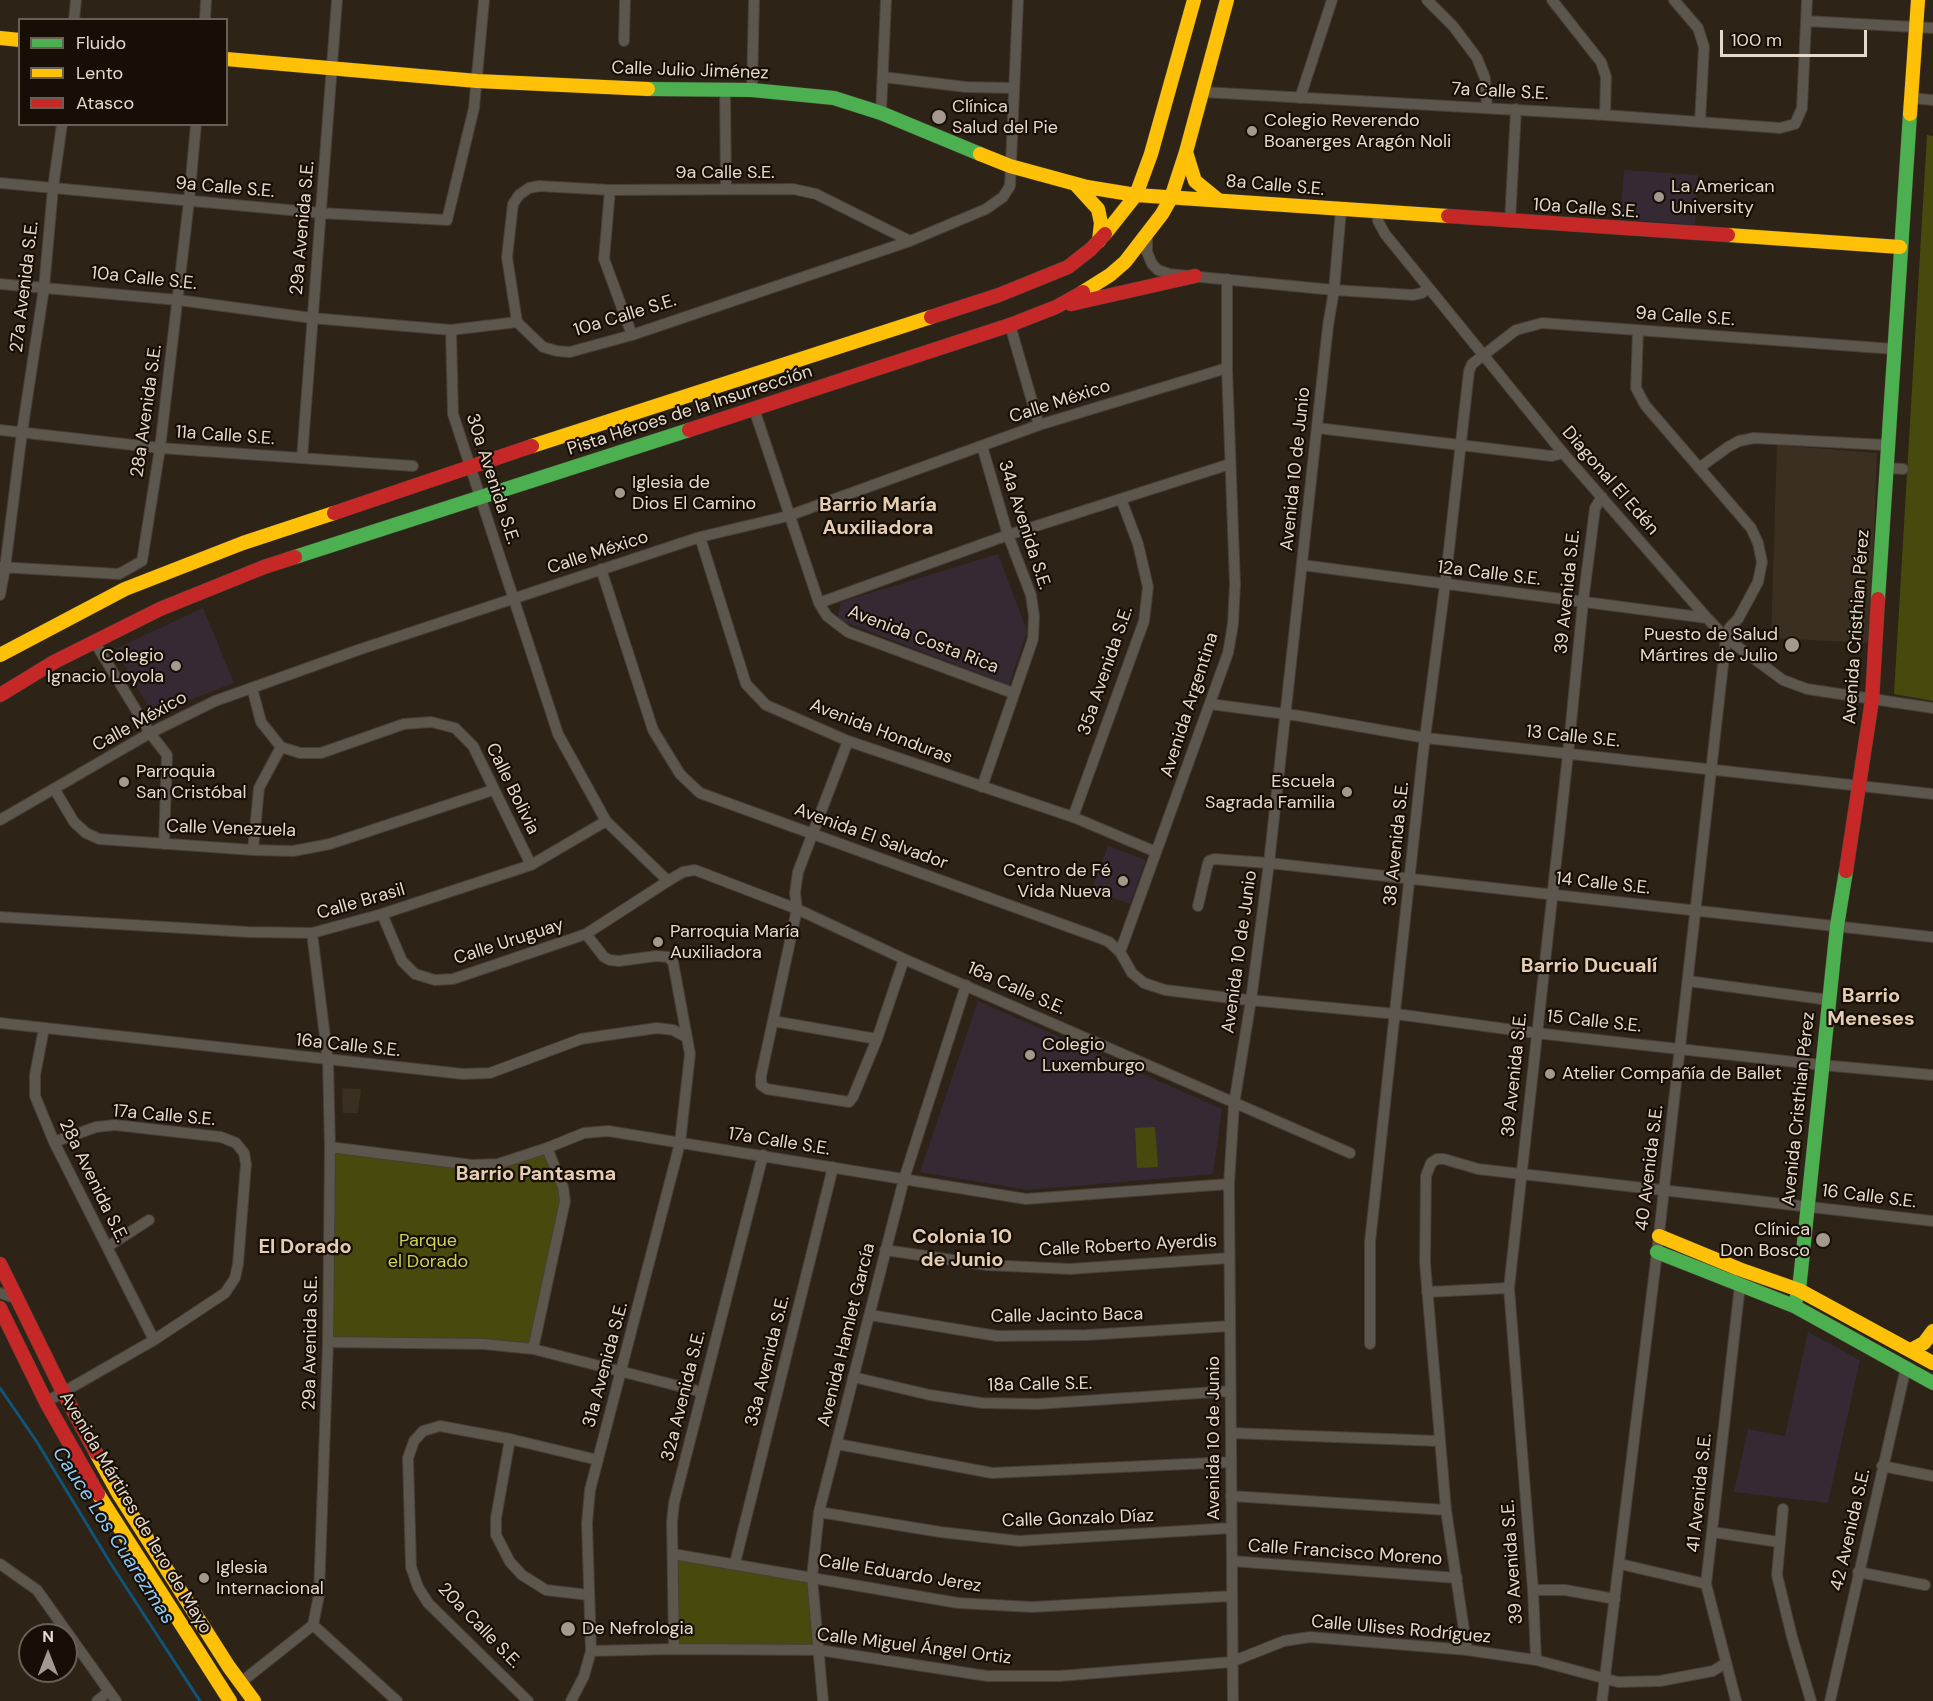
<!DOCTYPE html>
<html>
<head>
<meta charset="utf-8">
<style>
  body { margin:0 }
  #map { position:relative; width:1933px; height:1701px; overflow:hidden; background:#2d2317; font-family:"DM Sans",sans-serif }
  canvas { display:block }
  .legend { position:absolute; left:18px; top:18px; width:210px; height:108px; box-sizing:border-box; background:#170f06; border:2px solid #696055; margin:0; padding:8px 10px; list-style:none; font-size:18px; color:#e5d9cc }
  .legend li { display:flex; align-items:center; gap:12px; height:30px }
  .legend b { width:30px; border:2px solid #696055 }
  .north { position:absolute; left:18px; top:1623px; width:60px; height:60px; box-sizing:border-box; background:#170f06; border:2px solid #696055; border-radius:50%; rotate:0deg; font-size:16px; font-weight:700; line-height:24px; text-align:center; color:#e5d9cc }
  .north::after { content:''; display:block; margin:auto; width:21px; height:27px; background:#a5998d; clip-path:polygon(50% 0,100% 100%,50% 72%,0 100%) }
  .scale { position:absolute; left:1720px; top:30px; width:147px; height:27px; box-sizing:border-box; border:3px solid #e5d9cc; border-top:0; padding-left:8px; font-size:18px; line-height:21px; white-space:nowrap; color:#e5d9cc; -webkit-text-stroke:4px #170f06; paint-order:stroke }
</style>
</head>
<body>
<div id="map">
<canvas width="1933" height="1701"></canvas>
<ul class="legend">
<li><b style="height:8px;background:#4caf50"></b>Fluido</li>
<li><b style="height:8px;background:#ffc107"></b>Lento</li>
<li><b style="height:8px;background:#c62828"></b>Atasco</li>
</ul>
<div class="north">N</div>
<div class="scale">100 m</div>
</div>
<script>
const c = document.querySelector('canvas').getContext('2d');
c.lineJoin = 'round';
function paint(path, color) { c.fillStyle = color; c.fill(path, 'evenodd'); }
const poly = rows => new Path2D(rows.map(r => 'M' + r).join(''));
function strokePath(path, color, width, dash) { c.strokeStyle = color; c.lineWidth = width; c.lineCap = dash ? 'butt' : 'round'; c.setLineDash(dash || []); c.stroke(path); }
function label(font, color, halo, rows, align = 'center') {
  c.font = font + ' "DM Sans",sans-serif'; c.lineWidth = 4.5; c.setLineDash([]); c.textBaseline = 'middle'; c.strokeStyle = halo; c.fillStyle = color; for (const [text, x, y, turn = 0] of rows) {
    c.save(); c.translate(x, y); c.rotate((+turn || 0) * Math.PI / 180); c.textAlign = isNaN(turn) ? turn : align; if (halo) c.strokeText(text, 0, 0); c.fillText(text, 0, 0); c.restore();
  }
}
paint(poly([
  [1777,445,1877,453,1870,643,1771,638],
  [342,1088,361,1089,358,1113,343,1113]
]), '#3b2f21');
paint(poly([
  [1624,170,1698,175,1695,225,1620,219],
  [998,554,1027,631,1009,685,837,619,841,602],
  [203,608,234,683,153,714,115,649],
  [1108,846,1146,860,1130,904,1091,890],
  [978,1001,1222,1109,1213,1174,1028,1190,920,1172],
  [1808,1332,1860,1360,1828,1503,1734,1492,1748,1429,1785,1436]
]), '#352a34');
paint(poly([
  [1927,135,1933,136,1933,701,1894,694],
  [1155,1127,1158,1167,1137,1168,1135,1128],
  [330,1147,472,1165,547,1148,563,1187,533,1349,328,1342],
  [673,1554,812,1577,819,1650,674,1649]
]), '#484a0d');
strokePath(poly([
  [0,1388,37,1442,111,1564,200,1701]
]), '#0e5578', 3);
const street = poly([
  [1427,0,1453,26,1477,58,1485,78,1487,108],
  [1552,0,1601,62,1606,77,1605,115],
  [1674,0,1698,28,1704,47,1700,122],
  [74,20,76,0],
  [205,20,206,0],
  [1806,21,1933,28],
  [624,41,625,0],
  [883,77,966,87,1012,88],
  [725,90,726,189],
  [752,90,754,0],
  [1203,92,1605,115,1780,128,1795,124,1802,108,1807,0],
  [1300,98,1332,0],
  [1911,98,1933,100],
  [881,113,886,0],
  [0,183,321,213,447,220,474,108,484,0],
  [610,190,604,259,632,335],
  [1377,212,1378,221,1385,234,1563,453,1707,618,1726,638,1783,680,1807,689,1933,708],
  [1510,222,1516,109],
  [1147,235,1147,252,1152,264,1158,270,1169,274,1334,290,1413,295,1422,293,1428,288],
  [0,284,178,300,312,318,451,330,517,322],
  [517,322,543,347,557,351,570,352,632,335,910,241,986,209,1003,197,1010,186,1018,0],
  [517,322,507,257,513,204,519,195,529,188,539,186,610,190,793,189,816,194,910,241],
  [1010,325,1039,425],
  [451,330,453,414,558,734,606,821,668,881],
  [754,409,819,603,827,616,848,632,1013,693],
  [1317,428,1552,456,1563,453],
  [0,430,160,448,413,466],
  [302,458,337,0],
  [1699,468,1728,447,1739,441,1754,438,1886,445],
  [1885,468,1903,469],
  [700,537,746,684,766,705,848,741,1073,817,1156,852],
  [1302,565,1707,618],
  [0,567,119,574,142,561,160,448,189,201,196,124],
  [601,569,653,730,680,774,700,793,1097,937,1109,942,1120,952,1132,973,1144,983,1165,990,1239,999,1396,1014,1536,1033,1822,1065,1933,1075],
  [0,595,5,568,22,432,44,288,53,188,62,124],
  [819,603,1008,535,1230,464],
  [94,641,150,733,167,755,164,844],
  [252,688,261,722,281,747,300,753,321,753,404,724,431,722,455,728,473,746,531,865],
  [1210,704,1300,716,1426,738,1933,794],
  [848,741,798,872,795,893,797,909,761,1076,761,1085,767,1089,849,1102,853,1097,877,1039,904,959],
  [982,787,1033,639,1034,616,1031,595,1008,535,982,446],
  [55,790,74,822,86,833,99,839,253,850,293,851,330,844,493,790],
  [1073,817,1144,621,1148,587,1138,544,1121,499],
  [0,820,150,733,215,701,358,650,700,537,788,516,1039,425,1227,368],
  [253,850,259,788,281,747],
  [1198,906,1207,867,1209,861,1214,859,1269,863,1933,937],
  [382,914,402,961,415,974,435,980,453,979,586,934,668,881,683,872,695,870,797,909,904,959,1350,1153],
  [0,917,248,932,312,933,382,914,531,865,606,821],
  [1120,952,1228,653,1233,624,1235,584,1227,368,1227,279],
  [1688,981,1829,1000],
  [773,1021,877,1039],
  [0,1023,463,1074,490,1073,581,1039,601,1036,657,1028,673,1030,686,1037],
  [44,1028,35,1075,35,1096,54,1142,154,1340],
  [330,1147,472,1165,498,1164,547,1148,584,1133,608,1131,1026,1199,1229,1184],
  [107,1247,149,1220],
  [885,1250,987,1265,1070,1269,1229,1258],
  [1427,1292,1509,1288],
  [0,1293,18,1299],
  [870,1315,997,1336,1087,1335,1230,1326],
  [328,1342,484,1344,533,1349,702,1392],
  [1370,1344,1370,1242,1423,753,1445,585,1469,371,1472,364,1516,330,1542,323,1894,349],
  [533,1349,565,1201,563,1187,547,1148],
  [853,1377,930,1395,982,1403,1037,1404,1230,1391],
  [46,1402,154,1340,225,1293,235,1278,238,1264,246,1164,244,1153,236,1143,221,1137,115,1125,96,1127,54,1142],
  [1231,1433,1439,1441],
  [510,1439,496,1518,496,1535,510,1562,522,1575,546,1590,589,1595],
  [837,1444,992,1473,1231,1462],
  [1882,1466,1933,1476],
  [1231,1496,1446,1510],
  [1783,1509,1777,1575,1792,1637,1811,1701],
  [819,1512,940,1532,1019,1541,1231,1528],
  [1712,1532,1779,1542],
  [673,1554,958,1603,1032,1607,1232,1596],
  [1232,1561,1457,1578],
  [735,1563,833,1167],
  [0,1564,37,1590,116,1701],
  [1620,1564,1706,1584],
  [1858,1572,1925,1585],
  [1533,1590,1565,1590,1615,1599],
  [313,1625,397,1701],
  [674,1649,672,1522,674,1503,763,1155],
  [1467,1650,1446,1510,1425,1263,1426,1176,1431,1163,1437,1159,1444,1159,1478,1169,1933,1221],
  [591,1651,674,1649,819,1650,987,1676,1060,1676,1231,1662,1284,1641,1310,1637,1467,1650,1536,1660,1618,1682,1660,1681,1713,1671,1726,1663],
  [1536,1660,1533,1590,1509,1288,1568,754,1583,602,1595,508,1602,497],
  [240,1683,313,1625,319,1595,328,1342,330,1147,328,1061,312,933],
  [97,1701,109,1691],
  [528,1701,428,1603,418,1587,411,1567,408,1458,414,1441,423,1431,440,1426,510,1439,598,1460],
  [571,1701,584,1676,591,1651,587,1523,590,1490,680,1143,690,1054,673,962,668,957,656,956,619,961,610,960,604,957,586,934],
  [823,1701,812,1577,819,1512,904,1179,966,985],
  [1233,1701,1229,1184,1234,1104,1251,1000,1269,863,1328,326,1334,290,1341,210],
  [1602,1701,1657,1252,1726,638,1730,627,1738,619,1758,582,1762,562,1758,543,1751,528,1645,405,1636,388,1638,330],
  [1736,1701,1706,1584,1740,1285],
  [1830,1701,1906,1367]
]);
const fast = poly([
  [648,89,752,90,834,98,881,113,980,154],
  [295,557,689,430],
  [1878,599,1910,114],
  [1657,1252,1794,1306,1933,1383],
  [1794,1306,1799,1290,1837,926,1846,871]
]);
const slow = poly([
  [0,38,20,40],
  [226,59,477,81,648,89],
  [1910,114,1918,0],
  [1186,152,1195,181,1217,199],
  [980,154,1010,166,1087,187,1136,195,1448,216],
  [1077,186,1098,209,1101,223,1099,241],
  [1105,234,1136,195,1151,154,1194,0],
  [1728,235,1900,247],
  [1083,292,1110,275,1125,262,1162,214,1171,198,1186,152,1227,0],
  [532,446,931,317],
  [0,655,125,589,243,543,334,513],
  [1659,1236,1739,1269,1799,1290,1933,1363],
  [1911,1350,1924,1343,1933,1331],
  [96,1453,118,1493,229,1667,254,1701],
  [98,1494,230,1701]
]);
const jam = poly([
  [1448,216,1728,235],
  [1071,304,1195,276],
  [931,317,999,295,1068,267,1091,249,1105,234],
  [689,430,1010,325,1056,307,1083,292],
  [334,513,532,446],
  [0,695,54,662,160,609,264,567,295,557],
  [1846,871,1872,700,1878,599],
  [0,1264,63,1392,96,1453],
  [0,1308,46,1402,98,1494]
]);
strokePath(street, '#473e35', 12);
strokePath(fast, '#473e35', 15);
strokePath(slow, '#473e35', 15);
strokePath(jam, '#473e35', 15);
strokePath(street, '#5d564d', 10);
strokePath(fast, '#4caf50', 14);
strokePath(slow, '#ffc107', 14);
strokePath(jam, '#c62828', 14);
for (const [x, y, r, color] of [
  [939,117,8,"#a5998d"],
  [1252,131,6,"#a5998d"],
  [1659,197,6,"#a5998d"],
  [620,493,6,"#a5998d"],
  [1792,645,8,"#a5998d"],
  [176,666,6,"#a5998d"],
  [124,782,6,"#a5998d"],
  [1347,792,6,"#a5998d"],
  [1123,881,6,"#a5998d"],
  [658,942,6,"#a5998d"],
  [1030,1055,6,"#a5998d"],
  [1550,1074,6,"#a5998d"],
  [1823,1240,8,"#a5998d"],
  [204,1578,6,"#a5998d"],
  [568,1629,8,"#a5998d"]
]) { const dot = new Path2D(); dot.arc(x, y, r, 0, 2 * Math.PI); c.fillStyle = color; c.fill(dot); strokePath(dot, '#170f06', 2); }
label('18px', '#e5d9cc', '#170f06', [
  ["Calle Julio Jiménez",690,71,2],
  ["7a Calle S.E.",1500,92,3],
  ["9a Calle S.E.",725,173],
  ["8a Calle S.E.",1275,186,5],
  ["9a Calle S.E.",225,188,5],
  ["10a Calle S.E.",1586,209,4],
  ["29a Avenida S.E.",303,228,-85],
  ["10a Calle S.E.",144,279,6],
  ["27a Avenida S.E.",25,287,-83],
  ["10a Calle S.E.",625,316,-17],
  ["9a Calle S.E.",1685,317,4],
  ["Calle México",1060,402,-18],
  ["28a Avenida S.E.",147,411,-82],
  ["Pista Héroes de la Insurrección",690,411,-18],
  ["11a Calle S.E.",225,436,4],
  ["Avenida 10 de Junio",1296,469,-84],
  ["30a Avenida S.E.",492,479,72],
  ["Diagonal El Edén",1610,481,49],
  ["34a Avenida S.E.",1024,525,72],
  ["Calle México",598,553,-18],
  ["12a Calle S.E.",1489,574,7],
  ["39 Avenida S.E.",1568,592,-84],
  ["Avenida Cristhian Pérez",1857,627,-86],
  ["Avenida Costa Rica",923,640,21],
  ["35a Avenida S.E.",1106,671,-71],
  ["Avenida Argentina",1190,705,-72],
  ["Calle México",140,722,-29],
  ["Avenida Honduras",881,732,21],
  ["13 Calle S.E.",1573,737,6],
  ["Calle Bolivia",512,789,64],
  ["Calle Venezuela",231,829,2],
  ["Avenida El Salvador",871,837,20],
  ["38 Avenida S.E.",1397,844,-84],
  ["14 Calle S.E.",1603,884,6],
  ["Calle Brasil",361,902,-16],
  ["Calle Uruguay",509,942,-18],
  ["Avenida 10 de Junio",1240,952,-82],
  ["16a Calle S.E.",1016,989,24],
  ["15 Calle S.E.",1594,1022,6],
  ["16a Calle S.E.",348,1046,6],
  ["39 Avenida S.E.",1515,1075,-84],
  ["Avenida Cristhian Pérez",1799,1109,-84],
  ["17a Calle S.E.",164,1116,5],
  ["17a Calle S.E.",779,1142,9],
  ["40 Avenida S.E.",1650,1168,-83],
  ["28a Avenida S.E.",93,1181,64],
  ["16 Calle S.E.",1869,1197,7],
  ["Calle Roberto Ayerdis",1128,1246,-3],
  ["Calle Jacinto Baca",1067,1316,-1],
  ["Avenida Hamlet García",847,1335,-76],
  ["29a Avenida S.E.",311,1343,-89],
  ["33a Avenida S.E.",768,1361,-76],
  ["31a Avenida S.E.",606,1365,-75],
  ["18a Calle S.E.",1040,1385,-1],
  ["32a Avenida S.E.",684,1396,-76],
  ["Avenida 10 de Junio",1214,1438,-90],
  ["41 Avenida S.E.",1700,1493,-84],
  ["Avenida Mártires de 1ero de Mayo",135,1513,59],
  ["Calle Gonzalo Díaz",1078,1519,-2],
  ["42 Avenida S.E.",1851,1530,-77],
  ["Calle Francisco Moreno",1345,1553,4],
  ["39 Avenida S.E.",1513,1562,-94],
  ["Calle Eduardo Jerez",900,1574,9],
  ["20a Calle S.E.",479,1626,46],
  ["Calle Ulises Rodríguez",1401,1630,5],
  ["Calle Miguel Ángel Ortiz",914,1647,7]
]);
label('18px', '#e5d9cc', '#170f06', [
  ["Clínica",952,107],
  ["Salud del Pie",952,128],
  ["Colegio Reverendo",1264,121],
  ["Boanerges Aragón Noli",1264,142],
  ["La American",1671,187],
  ["University",1671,208],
  ["Iglesia de",632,483],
  ["Dios El Camino",632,504],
  ["Puesto de Salud",1778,635,"right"],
  ["Mártires de Julio",1778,656,"right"],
  ["Colegio",164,656,"right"],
  ["Ignacio Loyola",164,677,"right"],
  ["Parroquia",136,772],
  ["San Cristóbal",136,793],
  ["Escuela",1335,782,"right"],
  ["Sagrada Familia",1335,803,"right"],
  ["Centro de Fé",1111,871,"right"],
  ["Vida Nueva",1111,892,"right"],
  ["Parroquia María",670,932],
  ["Auxiliadora",670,953],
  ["Colegio",1042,1045],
  ["Luxemburgo",1042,1066],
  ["Atelier Compañía de Ballet",1562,1074],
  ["Clínica",1810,1230,"right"],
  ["Don Bosco",1810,1251,"right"],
  ["Iglesia",216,1568],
  ["Internacional",216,1589],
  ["De Nefrologia",582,1629]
], 'left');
label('18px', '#ccd455', '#170f06', [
  ["Parque",428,1241],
  ["el Dorado",428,1262]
]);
label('bold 20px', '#e4cdb3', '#170f06', [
  ["Barrio María",878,506],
  ["Auxiliadora",878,529],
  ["Barrio Ducualí",1589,967],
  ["Barrio",1871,997],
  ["Meneses",1871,1020],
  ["Barrio Pantasma",536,1175],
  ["Colonia 10",962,1238],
  ["de Junio",962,1261],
  ["El Dorado",305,1248]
]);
label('italic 20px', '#8acaf6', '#170f06', [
  ["Cauce Los Cuarezmas",113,1536,57]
]);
</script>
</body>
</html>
